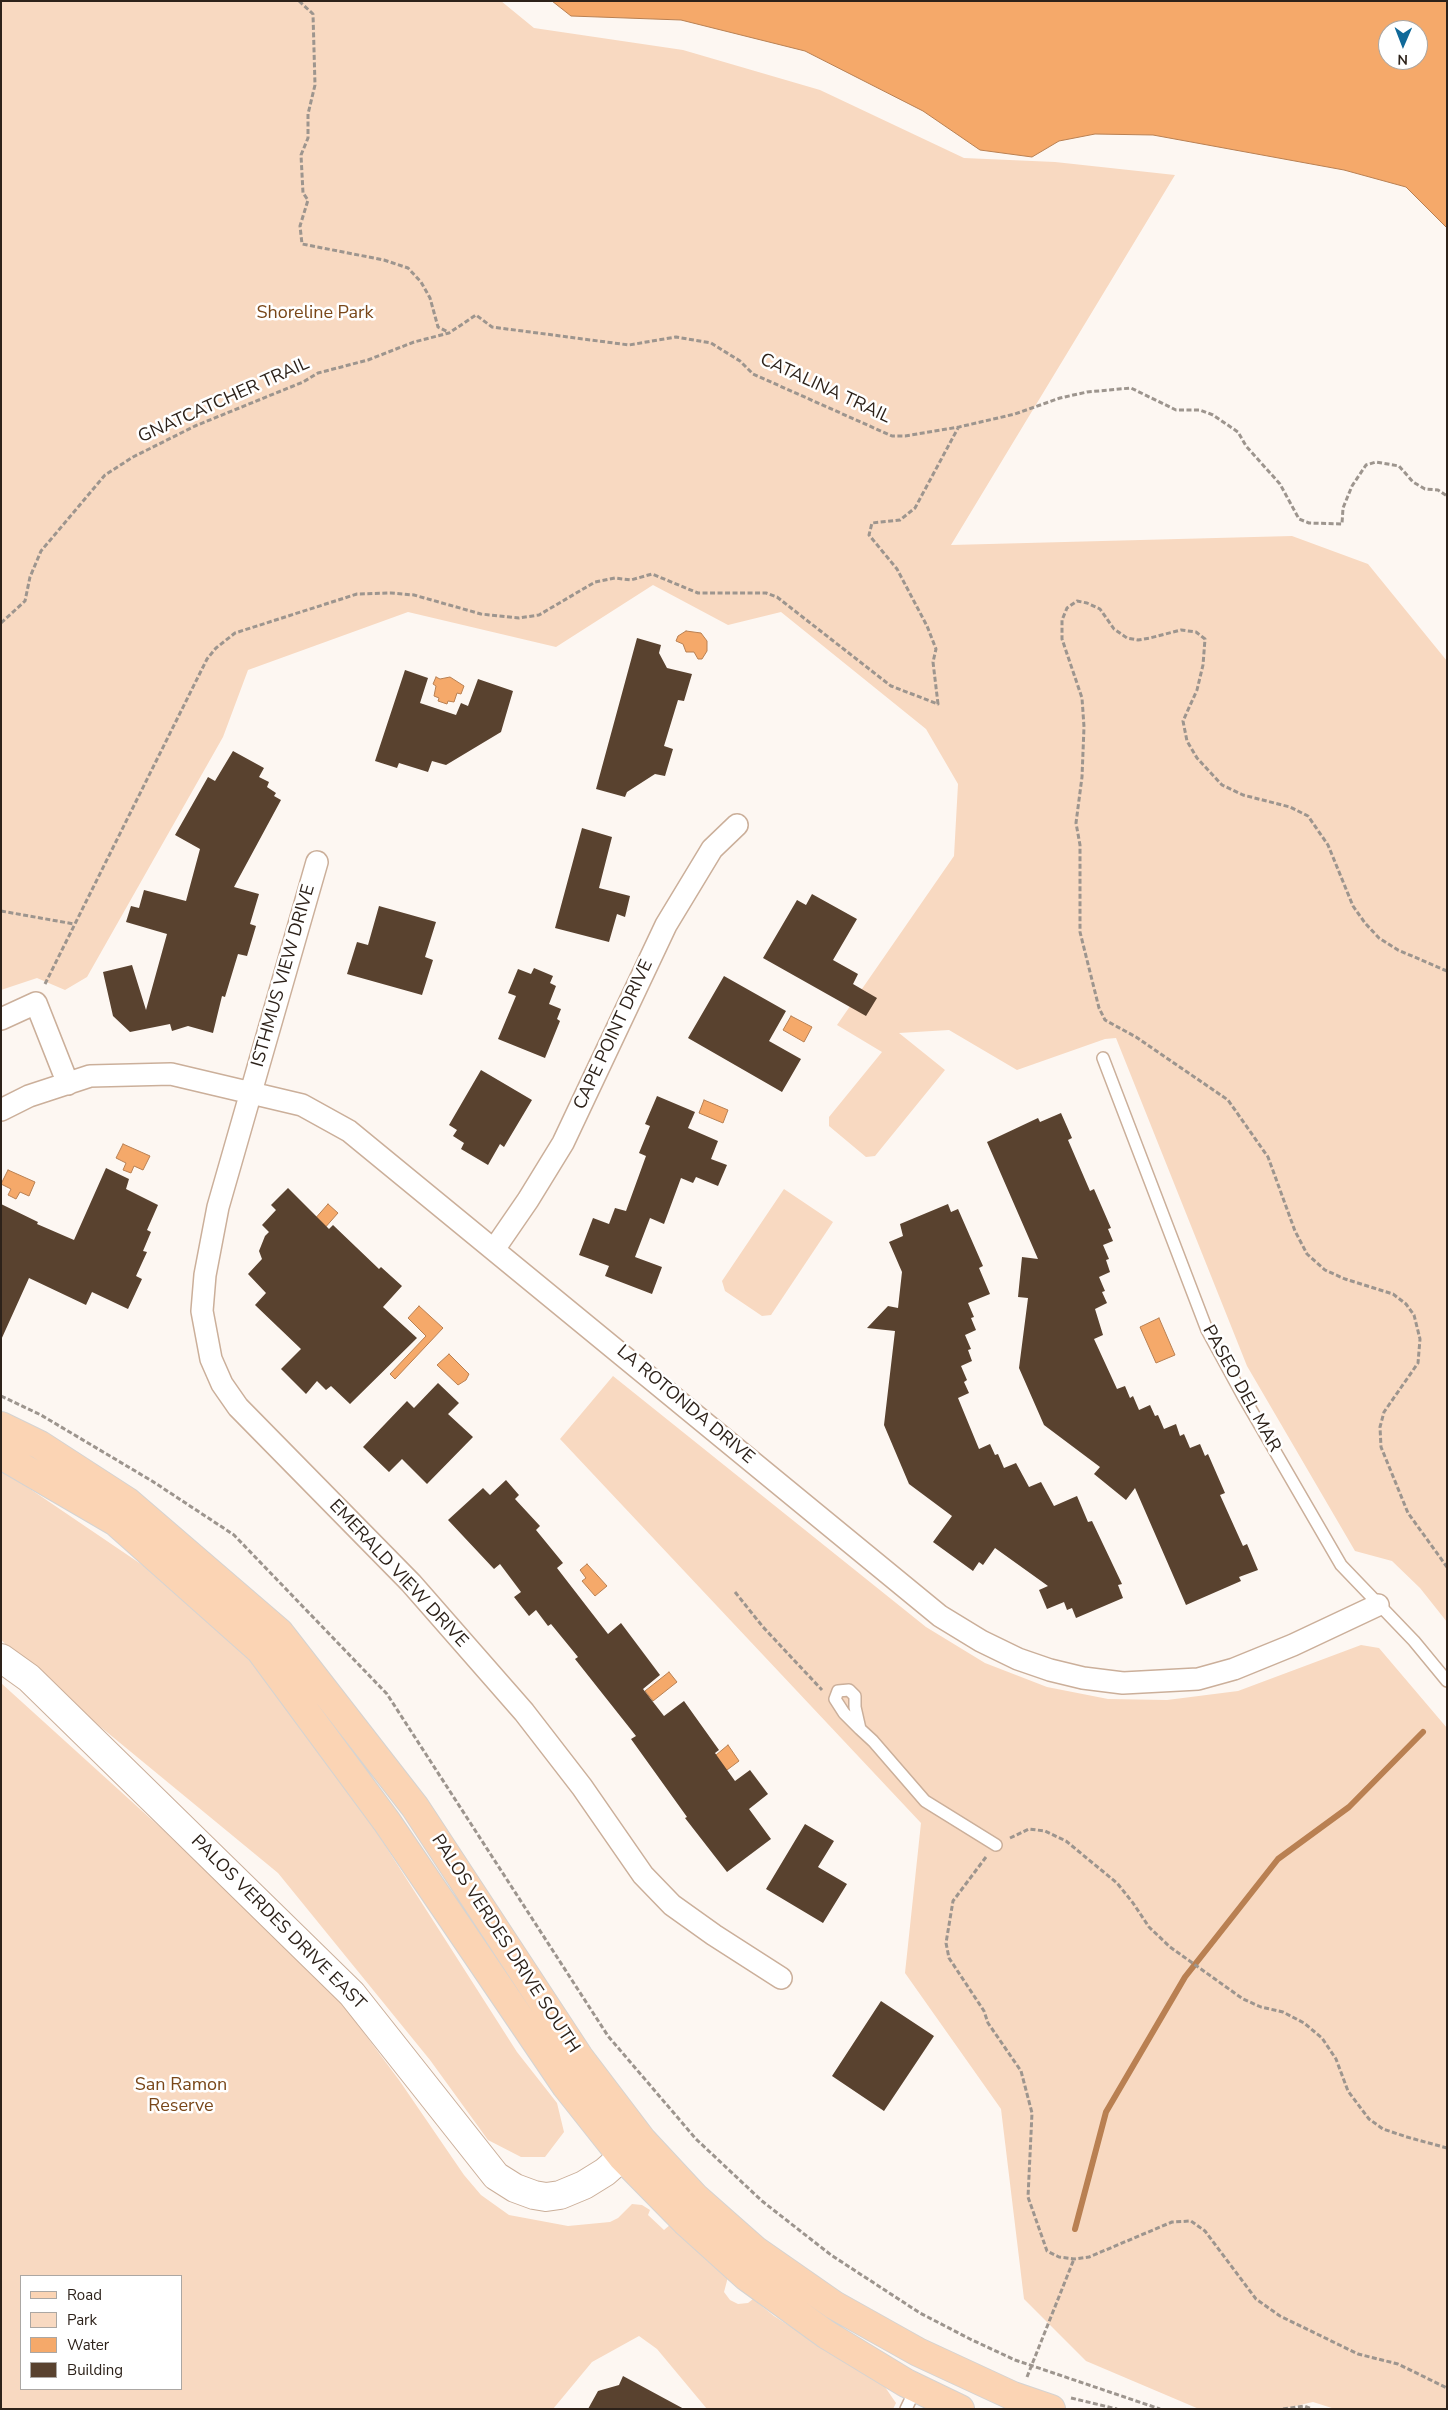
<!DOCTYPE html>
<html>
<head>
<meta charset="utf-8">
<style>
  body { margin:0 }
  #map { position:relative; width:1448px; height:2410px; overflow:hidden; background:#fdf7f2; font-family:"Nunito Sans",sans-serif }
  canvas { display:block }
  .frame { position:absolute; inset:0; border:2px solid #2d221a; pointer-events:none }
  .legend { position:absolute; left:20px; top:2275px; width:162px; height:115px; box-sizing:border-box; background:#fff; border:1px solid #aba7a3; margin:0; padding:6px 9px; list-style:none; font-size:15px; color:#2d221a }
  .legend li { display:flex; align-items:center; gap:10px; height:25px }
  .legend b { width:25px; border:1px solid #aba7a3 }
  .north { position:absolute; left:1378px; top:20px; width:50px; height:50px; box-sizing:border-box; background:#fff; border:1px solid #aba7a3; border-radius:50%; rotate:181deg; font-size:14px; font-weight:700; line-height:20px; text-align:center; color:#2d221a }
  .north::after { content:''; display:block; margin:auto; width:18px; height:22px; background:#106999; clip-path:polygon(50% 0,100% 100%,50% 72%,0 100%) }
</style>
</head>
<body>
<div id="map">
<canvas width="1448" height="2410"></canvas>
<div class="frame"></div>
<ul class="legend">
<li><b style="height:6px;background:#fbd4b4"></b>Road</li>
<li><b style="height:14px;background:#f8d9c1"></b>Park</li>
<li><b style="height:14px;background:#f5a96a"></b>Water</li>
<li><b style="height:14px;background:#59422f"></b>Building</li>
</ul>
<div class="north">N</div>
</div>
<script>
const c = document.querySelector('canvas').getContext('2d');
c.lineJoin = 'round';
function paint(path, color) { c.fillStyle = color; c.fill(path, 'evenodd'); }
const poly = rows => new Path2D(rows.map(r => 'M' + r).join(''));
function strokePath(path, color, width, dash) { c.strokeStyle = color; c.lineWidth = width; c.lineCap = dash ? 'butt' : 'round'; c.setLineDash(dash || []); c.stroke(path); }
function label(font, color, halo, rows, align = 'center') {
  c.font = font + ' "Nunito Sans",sans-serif'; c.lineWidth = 5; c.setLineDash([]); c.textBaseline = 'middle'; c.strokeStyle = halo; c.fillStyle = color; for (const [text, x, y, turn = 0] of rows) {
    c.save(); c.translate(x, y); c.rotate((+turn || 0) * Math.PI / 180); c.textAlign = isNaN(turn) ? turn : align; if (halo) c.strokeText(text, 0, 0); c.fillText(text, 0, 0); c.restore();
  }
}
paint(poly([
  [1,1,501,1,534,28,683,50,820,90,964,158,1055,162,1175,175,951,545,1292,536,1368,564,1447,661,1447,1622,1420,1588,1392,1561,1355,1551,1247,1366,1116,1038,1105,1039,1017,1070,949,1030,899,1033,945,1070,875,1156,866,1157,829,1126,829,1117,882,1052,837,1025,954,856,958,784,926,729,781,612,728,625,653,585,556,647,408,612,248,670,223,737,87,977,65,990,37,978,1,990],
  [784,1189,833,1222,771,1315,762,1316,725,1291,722,1281],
  [613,1376,926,1627,985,1663,1047,1687,1108,1699,1167,1700,1238,1691,1361,1645,1379,1648,1447,1728,1447,2409,1335,2409,1313,2402,1282,2409,1199,2409,1086,2361,1024,2299,1001,2109,905,1973,921,1823,560,1439],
  [1,1472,11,1476,191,1598,266,1677,328,1756,517,2052,557,2103,564,2132,545,2157,521,2157,488,2140,430,2060,278,1873,80,1710,1,1640],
  [1,1683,162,1829,338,1998,399,2080,464,2175,481,2195,509,2215,568,2226,610,2222,618,2218,632,2204,642,2205,650,2210,648,2215,664,2230,671,2224,728,2277,724,2292,730,2300,738,2304,748,2303,753,2299,774,2316,885,2387,896,2403,893,2409,707,2409,657,2349,639,2336,592,2362,553,2409,1,2409],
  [21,2276,181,2276,181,2389,21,2389]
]), '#f8d9c1');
const water = poly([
  [552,1,1447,1,1447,228,1406,187,1344,170,1153,135,1095,134,1059,141,1032,157,980,150,923,111,805,51,681,20,571,16,552,1],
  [1388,30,1418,30,1418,60,1388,60,1388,30],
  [686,631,701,633,707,641,707,651,702,659,698,659,694,652,686,652,683,644,676,641,678,636,686,631],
  [436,677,440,679,450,677,464,686,461,694,457,693,454,702,448,701,447,704,438,701,439,698,434,696,436,686,433,684,436,677],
  [791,1016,812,1027,804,1042,783,1030,791,1016],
  [704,1100,728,1110,723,1123,699,1113,704,1100],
  [123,1144,150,1156,143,1170,134,1166,131,1173,123,1170,126,1163,116,1158,123,1144],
  [8,1170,35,1182,29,1196,20,1192,16,1199,8,1195,11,1189,1,1184,8,1170],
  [328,1204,338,1213,323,1230,313,1221,328,1204],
  [419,1306,443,1328,395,1379,390,1374,426,1336,408,1318,419,1306],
  [1159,1318,1175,1355,1156,1363,1140,1327,1159,1318],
  [449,1354,469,1374,466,1380,458,1385,437,1365,449,1354],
  [587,1564,607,1586,595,1596,582,1581,586,1578,580,1570,587,1564],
  [669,1672,677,1682,653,1701,645,1691,669,1672],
  [728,1745,739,1761,711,1782,716,1755,728,1745]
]);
paint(water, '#f5a96a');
strokePath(water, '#b98052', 1);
strokePath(poly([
  [1075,2229,1106,2112,1185,1977,1278,1859,1349,1807,1423,1732]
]), '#b98052', 6);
paint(poly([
  [637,638,661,645,659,653,667,668,692,674,684,701,678,700,664,746,673,749,665,776,655,774,627,792,625,797,596,789],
  [405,670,428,678,420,703,456,715,461,703,468,706,478,679,513,691,501,732,446,765,432,761,428,772,399,763,397,768,375,761],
  [233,751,264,768,259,777,269,782,267,787,276,793,274,796,281,800,234,887,259,894,250,924,256,926,247,956,238,954,225,997,222,996,213,1033,188,1026,172,1031,170,1024,130,1032,113,1016,103,972,132,965,146,1010,167,934,126,922,131,906,139,908,144,890,186,901,200,849,175,835,208,777,215,781],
  [582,828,612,837,599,888,630,896,625,917,617,914,609,942,555,928],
  [812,894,857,919,833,960,858,974,853,984,877,998,866,1016,763,958,797,900,806,905],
  [379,906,436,922,425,957,433,960,422,995,347,974,357,942,368,945],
  [534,968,553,976,550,983,556,986,549,1004,561,1009,557,1019,560,1021,545,1058,498,1039,516,996,508,993,518,969,531,974],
  [724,976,786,1011,769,1041,801,1059,782,1092,688,1038],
  [481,1070,532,1100,504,1147,500,1144,488,1165,461,1149,464,1143,453,1136,457,1130,449,1125],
  [657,1096,695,1112,688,1128,718,1141,711,1159,727,1165,718,1186,696,1177,693,1183,681,1178,664,1224,650,1218,635,1257,662,1267,652,1294,605,1276,609,1266,579,1255,593,1218,609,1224,615,1208,626,1211,646,1156,639,1153,650,1126,645,1124],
  [1061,1113,1072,1138,1068,1140,1090,1191,1094,1189,1111,1228,1108,1229,1113,1241,1103,1245,1109,1259,1106,1260,1110,1272,1099,1277,1105,1291,1102,1292,1107,1303,1095,1309,1103,1335,1094,1339,1117,1389,1125,1386,1130,1398,1133,1396,1139,1410,1150,1405,1155,1416,1158,1415,1164,1429,1176,1424,1180,1436,1184,1434,1190,1448,1200,1444,1205,1456,1208,1454,1225,1493,1220,1495,1243,1546,1247,1544,1258,1570,1239,1577,1241,1581,1186,1605,1135,1488,1126,1500,1094,1474,1100,1467,1044,1425,1019,1368,1028,1298,1018,1297,1022,1257,1038,1259,987,1142,1038,1118,1040,1122],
  [106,1168,129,1179,126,1189,158,1205,147,1230,151,1232,143,1251,147,1252,136,1276,142,1279,128,1309,92,1292,86,1305,29,1278,1,1340,1,1204,38,1222,37,1224,74,1240],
  [288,1188,329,1229,333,1225,379,1269,381,1267,402,1286,383,1307,417,1338,350,1404,331,1386,326,1390,317,1381,306,1394,281,1369,301,1349,255,1305,266,1293,248,1274,262,1259,259,1251,265,1236,269,1232,262,1225,276,1210,271,1205],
  [948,1204,951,1212,958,1209,983,1266,979,1268,990,1294,968,1303,974,1317,971,1318,976,1330,965,1335,971,1349,968,1350,972,1361,961,1366,967,1380,964,1382,969,1393,958,1398,979,1449,990,1444,995,1455,998,1454,1004,1468,1016,1463,1029,1487,1041,1482,1054,1506,1077,1496,1088,1522,1092,1521,1122,1584,1118,1585,1123,1598,1076,1618,1072,1608,1067,1610,1064,1602,1047,1609,1039,1590,1048,1586,995,1548,983,1565,979,1562,973,1571,933,1542,952,1516,909,1484,884,1425,895,1331,867,1328,888,1306,898,1308,902,1272,889,1242,903,1236,900,1224],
  [438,1383,459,1403,448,1414,473,1437,427,1484,402,1459,389,1472,363,1447,407,1401,414,1408],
  [506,1480,519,1495,515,1499,540,1526,536,1530,563,1563,557,1568,608,1634,621,1623,660,1675,643,1689,664,1716,684,1701,719,1750,715,1753,735,1781,750,1770,768,1794,749,1809,771,1839,727,1872,685,1818,687,1817,631,1739,636,1736,575,1659,578,1657,551,1624,548,1626,536,1610,529,1616,514,1597,521,1592,500,1564,494,1569,448,1520,483,1488,490,1495],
  [805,1824,834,1841,818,1867,847,1884,823,1923,766,1889],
  [881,2001,934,2036,884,2111,832,2076],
  [623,2376,684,2409,588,2409,598,2391,619,2385]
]), '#59422f');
const service = poly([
  [1103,1058,1207,1330,1243,1396,1341,1565,1414,1641,1447,1681],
  [860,1729,855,1707,855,1696,849,1690,838,1691,835,1699,844,1713,860,1729,873,1741,925,1801,996,1845],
  [906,2409,916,2388]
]);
const minor = poly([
  [317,862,218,1207,205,1275,202,1311,211,1359,222,1384,238,1407,411,1583,524,1712,582,1787,643,1875,672,1905,714,1935,781,1978],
  [1,1019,36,1003,68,1084],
  [1,1110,29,1096,90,1076,171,1074,302,1105,349,1131,940,1616,981,1641,1018,1659,1050,1670,1083,1678,1123,1683,1198,1679,1234,1669,1293,1645,1378,1605],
  [495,1248,528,1200,563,1143,666,925,712,849,737,825]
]);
const tertiary = poly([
  [1,1658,29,1678,352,1994,496,2176,515,2188,534,2195,546,2197,560,2195,584,2185,605,2172,639,2142]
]);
const primary = poly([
  [1,1426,40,1445,128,1502,279,1632,415,1807,579,2057,642,2140,695,2197,755,2250,834,2305,918,2352,1013,2396,1051,2409],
  [1,1455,116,1522,260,1650,387,1822,566,2086,623,2158,685,2221,747,2277,827,2335,906,2383,960,2409]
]);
strokePath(service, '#cbaf9a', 14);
strokePath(minor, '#cbaf9a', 24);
strokePath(tertiary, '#cbaf9a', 30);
strokePath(primary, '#d5d3d1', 30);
strokePath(poly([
  [299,1,313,14,315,85,308,114,308,138,301,155,303,193,308,200,300,226,302,244,384,260,408,268,421,282,430,298,438,327,448,332],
  [1,623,25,601,30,577,41,551,105,475,133,457,195,426,303,382,318,373,368,360,414,342,449,333,476,315,492,327,629,345,676,337,711,343,740,361,753,374,892,436,905,436,959,427,1015,414,1060,398,1087,392,1131,388,1176,410,1200,410,1213,415,1238,432,1246,446,1280,484,1299,519,1309,523,1342,524,1343,508,1352,486,1366,465,1376,462,1399,466,1413,482,1425,489,1438,490,1447,496],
  [1,911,74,924],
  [1447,971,1398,950,1379,938,1365,923,1353,906,1328,845,1308,816,1290,807,1243,795,1222,785,1197,758,1187,741,1183,721,1197,690,1203,665,1205,639,1196,632,1181,630,1150,638,1138,640,1127,638,1114,629,1100,609,1087,603,1077,601,1067,608,1062,620,1062,639,1082,698,1084,727,1082,777,1076,823,1080,845,1080,932,1099,1008,1105,1020,1136,1037,1228,1100,1268,1157,1295,1231,1307,1254,1325,1270,1345,1279,1393,1294,1406,1304,1414,1315,1420,1339,1418,1363,1384,1412,1380,1427,1381,1447,1408,1513,1447,1567],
  [45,984,207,659,216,648,235,633,357,594,391,593,414,595,481,614,519,618,539,615,595,582,615,578,631,580,652,574,698,593,766,593,777,597,891,686,938,704,933,662,936,649,927,626,897,569,869,535,872,523,900,520,915,508,958,428],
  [1,1396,41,1415,152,1481,234,1535,387,1694,608,2036,696,2139,762,2201,831,2255,920,2313,970,2339,1015,2360,1160,2409],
  [735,1592,763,1627,822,1690],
  [1010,1838,1029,1829,1045,1831,1066,1841,1117,1883,1133,1903,1149,1927,1170,1947,1243,1999,1261,2007,1283,2012,1304,2023,1322,2038,1336,2059,1348,2091,1369,2119,1383,2129,1407,2137,1447,2148],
  [986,1857,953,1901,946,1943,949,1958,984,2011,988,2023,1021,2071,1032,2113,1028,2197,1047,2251,1059,2257,1074,2259,1089,2257,1172,2222,1191,2221,1205,2231,1256,2299,1280,2316,1358,2354,1398,2364,1447,2388],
  [1027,2377,1074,2259],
  [1071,2398,1117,2409],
  [1283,2409,1304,2406,1312,2409]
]), '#9d958e', 3, [5, 2.5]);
strokePath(service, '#fff', 11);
strokePath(minor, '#fff', 21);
strokePath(tertiary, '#fff', 28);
strokePath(primary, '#fbd4b4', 28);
label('18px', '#794719', '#fff', [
  ["Shoreline Park",315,314],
  ["San Ramon",181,2086],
  ["Reserve",181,2107]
]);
label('18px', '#2d221a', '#fff', [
  ["CATALINA TRAIL",825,389,25],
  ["GNATCATCHER TRAIL",224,401,-24],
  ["ISTHMUS VIEW DRIVE",284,976,-74],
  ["CAPE POINT DRIVE",614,1035,-65],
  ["PASEO DEL MAR",1241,1389,61],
  ["LA ROTONDA DRIVE",685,1405,40],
  ["EMERALD VIEW DRIVE",398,1574,47],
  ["PALOS VERDES DRIVE EAST",278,1923,45],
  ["PALOS VERDES DRIVE SOUTH",505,1944,57]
]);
</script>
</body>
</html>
